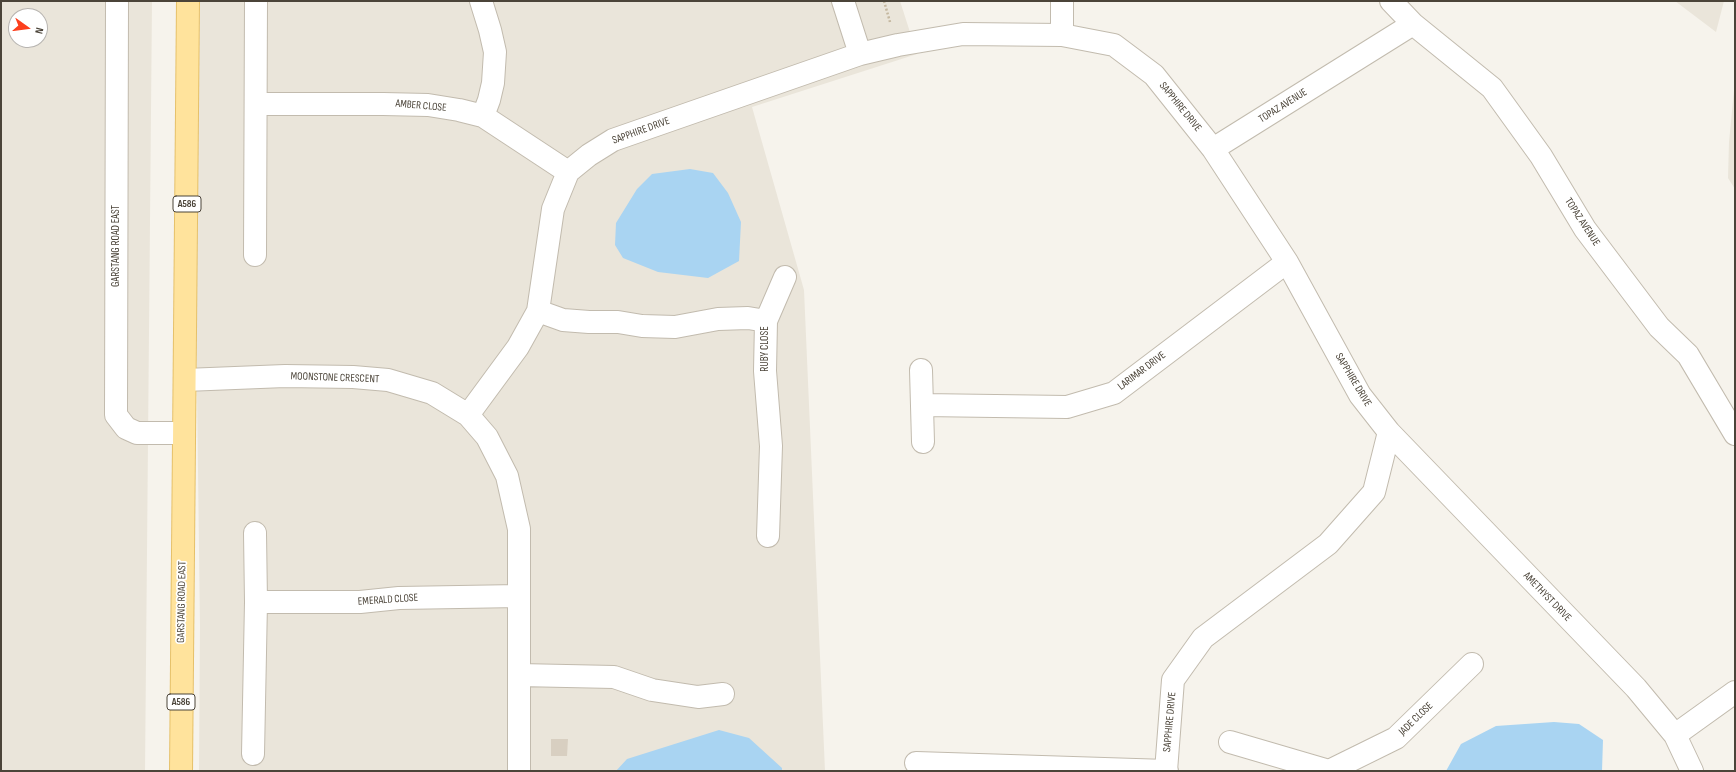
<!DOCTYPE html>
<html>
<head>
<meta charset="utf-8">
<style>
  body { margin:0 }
  #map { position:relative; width:1736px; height:772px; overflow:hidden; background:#f6f3ec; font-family:"Sofia Sans Condensed",sans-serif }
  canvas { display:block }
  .frame { position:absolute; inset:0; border:2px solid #4b4439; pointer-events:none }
  .north { position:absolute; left:8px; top:8px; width:40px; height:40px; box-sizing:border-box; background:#fff; border:1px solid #b7b4b0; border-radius:50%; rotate:104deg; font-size:11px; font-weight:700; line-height:16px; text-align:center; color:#4b4439 }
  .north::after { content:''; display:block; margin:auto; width:14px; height:18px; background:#fc3f1d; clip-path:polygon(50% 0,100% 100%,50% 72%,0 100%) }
</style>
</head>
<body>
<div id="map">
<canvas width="1736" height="772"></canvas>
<div class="frame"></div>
<div class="north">N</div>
</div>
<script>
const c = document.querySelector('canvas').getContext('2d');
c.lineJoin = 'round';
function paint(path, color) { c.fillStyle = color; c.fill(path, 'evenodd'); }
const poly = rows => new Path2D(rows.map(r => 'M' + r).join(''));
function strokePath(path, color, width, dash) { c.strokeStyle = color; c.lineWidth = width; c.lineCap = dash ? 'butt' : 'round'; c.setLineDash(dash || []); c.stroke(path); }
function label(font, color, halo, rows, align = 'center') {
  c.font = font + ' "Sofia Sans Condensed",sans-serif'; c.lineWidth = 3.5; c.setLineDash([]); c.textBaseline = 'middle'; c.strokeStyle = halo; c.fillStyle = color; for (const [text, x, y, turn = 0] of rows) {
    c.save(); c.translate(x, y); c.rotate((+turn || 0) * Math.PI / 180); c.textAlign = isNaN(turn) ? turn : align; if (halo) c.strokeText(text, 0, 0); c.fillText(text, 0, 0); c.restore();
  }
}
paint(poly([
  [1,1,152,1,145,771,1,771],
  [16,16,40,16,40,40,16,40],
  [192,1,900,1,917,54,752,107,804,290,825,771,199,771,200,626],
  [1675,1,1724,1,1716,32],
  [1735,80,1735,189,1728,178,1729,142]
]), '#eae5da');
paint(poly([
  [690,169,713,173,728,193,741,222,739,261,708,278,658,272,623,258,615,245,616,223,637,189,652,174],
  [1554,722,1579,724,1603,740,1602,771,1446,771,1461,744,1496,726],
  [719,730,749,738,782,768,782,771,616,771,627,759]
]), '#a9d4f2');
paint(poly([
  [551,739,568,739,567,756,551,756]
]), '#d8cfc1');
const minor = poly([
  [117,1,116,415,126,428,137,433,184,433],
  [481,1,490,30,495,52,493,83,489,100,483,116],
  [843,1,860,54],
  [1391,1,1413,24,1492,88,1541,156,1585,229,1659,327,1688,355,1735,434],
  [1062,35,1062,1],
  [256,104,383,104,428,105,459,110,483,116,568,172],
  [1213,149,1413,24],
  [255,255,256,1],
  [538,311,563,320,589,322,618,322,642,326,675,327,718,319,748,318,766,321,765,371,771,446,768,536],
  [766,321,785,277],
  [921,370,923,442],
  [185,380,285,376,353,377,388,380,432,393,468,415,487,437,507,476,519,529,519,771],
  [923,405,1067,407,1114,393,1287,262],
  [468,415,518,347,538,311,553,209,568,172,589,155,613,140,860,54,898,45,963,34,1062,35,1114,45,1154,75,1213,149,1287,262,1360,395,1389,432,1374,492,1328,544,1203,638,1173,680,1166,771],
  [1389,432,1636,688,1675,735,1692,771],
  [255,533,256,602,360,602,399,598,519,596],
  [519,675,614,677,652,690,698,697,723,694],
  [1675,735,1735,692],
  [1230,742,1329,771,1396,738,1472,664],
  [253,754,256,602],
  [916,763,1167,771]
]);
const major = poly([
  [181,771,188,1]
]);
strokePath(minor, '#c2bbae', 24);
strokePath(major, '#e6c16a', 24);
strokePath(poly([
  [884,1,890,22]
]), '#c4b79f', 2.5, [2, 2]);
strokePath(minor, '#fff', 22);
strokePath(major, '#ffe39c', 22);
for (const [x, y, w] of [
  [187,204,28],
  [181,702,28]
]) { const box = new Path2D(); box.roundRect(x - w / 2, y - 8, w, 16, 3); c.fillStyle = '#fff'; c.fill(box); strokePath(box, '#4b4439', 1); }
label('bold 10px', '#4b4439', null, [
  ["A586",187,204],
  ["A586",181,702]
]);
label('11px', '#4b4439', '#fff', [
  ["AMBER CLOSE",421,106,5],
  ["TOPAZ AVENUE",1283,106,-32],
  ["SAPPHIRE DRIVE",1180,107,51],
  ["SAPPHIRE DRIVE",641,131,-20],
  ["TOPAZ AVENUE",1582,222,57],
  ["GARSTANG ROAD EAST",116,246,-90],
  ["RUBY CLOSE",765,349,-90],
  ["LARIMAR DRIVE",1142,371,-37],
  ["MOONSTONE CRESCENT",335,378,2],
  ["SAPPHIRE DRIVE",1353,380,59],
  ["AMETHYST DRIVE",1547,597,46],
  ["EMERALD CLOSE",388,600,-4],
  ["GARSTANG ROAD EAST",182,602,-89],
  ["JADE CLOSE",1416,719,-44],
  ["SAPPHIRE DRIVE",1170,722,-85]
]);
</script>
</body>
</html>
